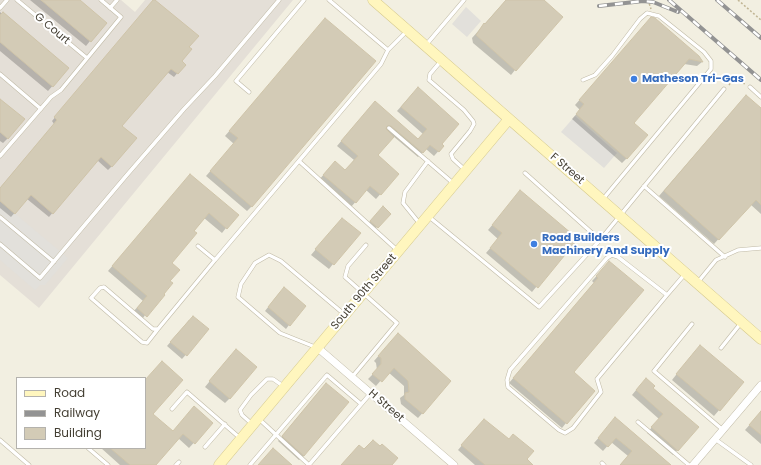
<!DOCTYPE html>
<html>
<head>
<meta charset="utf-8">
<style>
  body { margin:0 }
  #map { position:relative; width:761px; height:465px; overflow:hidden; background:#f2efe1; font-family:Poppins,sans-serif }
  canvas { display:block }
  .legend { position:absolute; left:16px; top:377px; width:130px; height:72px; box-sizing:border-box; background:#fff; border:1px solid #b4b2ad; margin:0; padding:5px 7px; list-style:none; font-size:12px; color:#433e32 }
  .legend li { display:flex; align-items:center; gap:8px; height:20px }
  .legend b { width:20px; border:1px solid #b4b2ad }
</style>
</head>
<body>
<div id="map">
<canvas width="761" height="465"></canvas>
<ul class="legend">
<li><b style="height:5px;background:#fff6be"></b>Road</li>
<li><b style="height:5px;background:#939393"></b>Railway</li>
<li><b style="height:11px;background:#d3cbb6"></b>Building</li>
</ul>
</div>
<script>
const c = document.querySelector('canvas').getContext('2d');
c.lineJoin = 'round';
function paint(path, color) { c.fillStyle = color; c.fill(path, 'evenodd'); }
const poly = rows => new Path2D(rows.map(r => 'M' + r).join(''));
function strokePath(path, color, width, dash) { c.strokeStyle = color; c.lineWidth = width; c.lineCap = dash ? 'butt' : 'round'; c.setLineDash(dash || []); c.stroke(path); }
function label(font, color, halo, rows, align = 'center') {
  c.font = font + ' Poppins,sans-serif'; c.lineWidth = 4; c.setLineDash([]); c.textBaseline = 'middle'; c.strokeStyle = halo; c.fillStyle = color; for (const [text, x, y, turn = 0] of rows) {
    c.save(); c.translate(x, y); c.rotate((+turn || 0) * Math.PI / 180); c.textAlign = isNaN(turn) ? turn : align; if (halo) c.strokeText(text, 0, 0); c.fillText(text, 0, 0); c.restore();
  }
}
paint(poly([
  [0,0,121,0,135,12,145,0,293,0,39,308,0,275]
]), '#e4dfd7');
paint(poly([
  [466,7,481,21,467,37,452,24],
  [575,116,617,153,604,168,561,132],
  [0,201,68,258,45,285,40,285,35,290,0,260]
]), '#e2e0db');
paint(poly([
  [30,0,78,0,90,41,86,46],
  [506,0,542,0,515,70,511,75,473,43,472,38],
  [151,4,188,48,180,62,184,65,174,77,167,72,121,126,112,166,108,170,97,160,49,217,27,199,11,217,0,208,0,188,54,124,52,121],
  [0,12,68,68,48,91,0,51],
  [648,22,699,57,702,62,697,66,684,64,632,123,627,158,622,163,572,119,580,110,575,105],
  [321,24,252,206,247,211,206,176,234,144,225,136],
  [413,93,443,146,434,156,426,149,418,157,393,136,376,155,398,174,376,199,366,190,351,207,319,180,330,167,345,171,354,160,337,146,371,106,418,140,423,134,397,111],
  [0,100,8,138,3,143,0,141],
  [741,101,761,110,761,214,750,204,714,244,659,196],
  [190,175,226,228,222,233,204,218,170,263,168,281,141,321,132,313,143,301,108,271],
  [516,197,576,239,532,292,486,253,498,239,488,230],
  [383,208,389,214,375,229,368,223],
  [337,224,333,264,329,269,311,255],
  [605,267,572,372,566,423,562,428,509,383,594,283,592,281],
  [280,292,289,325,286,329,265,311],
  [189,320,208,330,182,359,167,346],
  [393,339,450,382,418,418,401,404,400,398,404,395,404,386,388,372,376,386,368,379,377,370,376,363,374,361],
  [695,351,743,382,714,416,672,380],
  [231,355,230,398,225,403,205,387],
  [145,381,152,414,173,432,212,423,189,448,178,438,155,465,120,465,101,448,145,448],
  [641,384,652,388,697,427,673,455,647,433,659,419,632,395],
  [321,389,304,456,299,460,278,441],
  [761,412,761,444,745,430],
  [480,424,525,459,532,465,475,465,458,450],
  [611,424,665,465,620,465,628,456,611,442,603,451,594,443]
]), '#0003');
const building = poly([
  [41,0,80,0,107,23,91,42,41,0],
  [153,0,155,0,199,36,189,47,192,49,182,61,186,65,178,74,171,69,122,126,137,138,112,167,101,157,53,214,31,195,15,214,0,201,0,188,57,120,54,117,153,0],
  [506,0,544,0,563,17,516,71,476,35,484,23,485,24,506,0],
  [3,12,69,68,53,87,0,42,0,15,3,12],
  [651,17,655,18,699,56,703,62,689,59,634,123,648,135,627,159,576,114,584,104,579,100,651,17],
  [325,18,376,61,252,207,210,171,238,138,229,131,325,18],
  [418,87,459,124,442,144,444,146,439,152,430,145,423,153,391,126,387,126,386,129,394,137,378,155,399,174,381,195,370,186,356,203,323,175,335,161,345,170,358,156,341,141,375,101,418,139,427,129,401,107,418,87],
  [746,95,761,108,761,205,756,200,719,240,664,191,746,95],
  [0,99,25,119,8,139,0,132,0,99],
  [190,174,239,215,227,229,209,213,194,231,197,233,172,263,180,270,170,281,173,283,164,294,165,295,147,317,137,308,147,296,112,266,190,174],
  [520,190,578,239,538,288,490,248,502,233,492,225,520,190],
  [383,206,391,214,378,228,370,221,383,206],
  [342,218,361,233,334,265,315,249,342,218],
  [609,261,644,290,574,372,595,391,567,424,513,378,598,278,596,276,609,261],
  [284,287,306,306,290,326,268,307,284,287],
  [193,316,209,329,187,356,170,342,193,316],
  [398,333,451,381,423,414,405,399,405,393,409,392,408,381,394,368,382,382,372,374,381,364,381,358,378,356,398,333],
  [700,345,744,382,720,411,676,374,700,345],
  [236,349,257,367,230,399,209,381,236,349],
  [162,361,183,380,153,414,173,431,194,406,213,423,195,444,183,434,156,465,130,465,110,448,145,448,145,380,162,361],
  [646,378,655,386,653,388,699,427,678,451,651,427,663,414,636,390,646,378],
  [326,383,349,402,304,456,282,436,326,383],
  [761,411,761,435,749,425,761,411],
  [615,417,671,465,620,465,632,451,616,438,608,447,598,438,615,417],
  [484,419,509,439,513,434,534,451,527,459,533,465,485,465,461,445,484,419],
  [373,440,380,446,382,444,398,458,392,465,341,465,359,445,364,449,373,440],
  [273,448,292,465,258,465,273,448]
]);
paint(building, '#d3cbb6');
strokePath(building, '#cfc4a9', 1);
const lane = poly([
  [17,0,87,58],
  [329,0,388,50,407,31],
  [0,8,7,0],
  [110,8,117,0],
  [426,45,464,0],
  [441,61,430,74,429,80,464,110,473,121,474,124,470,131,451,154,453,159,465,170],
  [0,74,41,109],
  [583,80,595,75,612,56,640,19,647,13,659,16,704,52,711,61,711,69,603,199],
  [750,87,761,97],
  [249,92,236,81,304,0],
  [389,128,453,183],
  [0,156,51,97,61,90,121,17,101,0],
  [299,161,397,250],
  [525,173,600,240],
  [644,186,725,257],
  [428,216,539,307,600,240,724,89],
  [0,217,54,262],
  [420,224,403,203,405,192,428,161],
  [0,244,40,278,126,176,184,109,215,76,279,0],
  [198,246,215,260,381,64,388,50],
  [698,282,716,260,738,250,761,248],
  [667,295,618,257,612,255,607,258,510,370,507,380,508,387,559,430,565,433,573,428,601,392,597,379,667,295,685,274],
  [692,324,654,371,723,430],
  [158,329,153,329,104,287,100,288,91,298,142,342,147,343,158,329,215,260],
  [315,347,280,333,238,297,241,284,255,263,269,255,281,261,344,314],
  [721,348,741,323],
  [352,377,397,323,345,277,348,266,366,245],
  [172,409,187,392,240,438],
  [259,419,309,465,370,394],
  [638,422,689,465],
  [252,424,242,415,240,410,251,395,267,379,273,379,283,386],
  [715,439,751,465],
  [0,440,29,465],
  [205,447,225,424],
  [88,448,108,465],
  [602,463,604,465],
  [176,465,179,462],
  [250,465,327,375,361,404]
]);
const street = poly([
  [318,348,454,465],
  [693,465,761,385]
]);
const secondary = poly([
  [373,0,761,339],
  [219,465,509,119]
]);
strokePath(lane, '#c0baa6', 4.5);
strokePath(street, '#c0baa6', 8);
strokePath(secondary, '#d5c98d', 11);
strokePath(poly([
  [648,0,651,9],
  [738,0,761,20],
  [729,85,731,82,738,81,745,84]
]), '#c1b594', 1.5, [2, 2]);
strokePath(lane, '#fff', 3.5);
strokePath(street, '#fff', 7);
strokePath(secondary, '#fff6be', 10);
const rail = poly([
  [669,0,761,80],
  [717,0,761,38],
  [599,6,643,1,653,2,678,12]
]);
strokePath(rail, '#939393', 4);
strokePath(rail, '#fff', 2.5, [8]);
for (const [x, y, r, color] of [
  [634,79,4,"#3f7fe0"],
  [534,244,4,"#3f7fe0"]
]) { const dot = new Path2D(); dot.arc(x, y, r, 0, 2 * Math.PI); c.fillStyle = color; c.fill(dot); strokePath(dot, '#fff', 1.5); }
label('11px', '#433e32', '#fff', [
  ["G Court",52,29,40],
  ["F Street",567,169,41],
  ["South 90th Street",364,292,-50],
  ["H Street",386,406,41]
]);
label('bold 11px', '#366cbe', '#fff', [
  ["Matheson Tri-Gas",642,79],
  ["Road Builders",542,238],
  ["Machinery And Supply",542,251]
], 'left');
</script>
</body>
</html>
